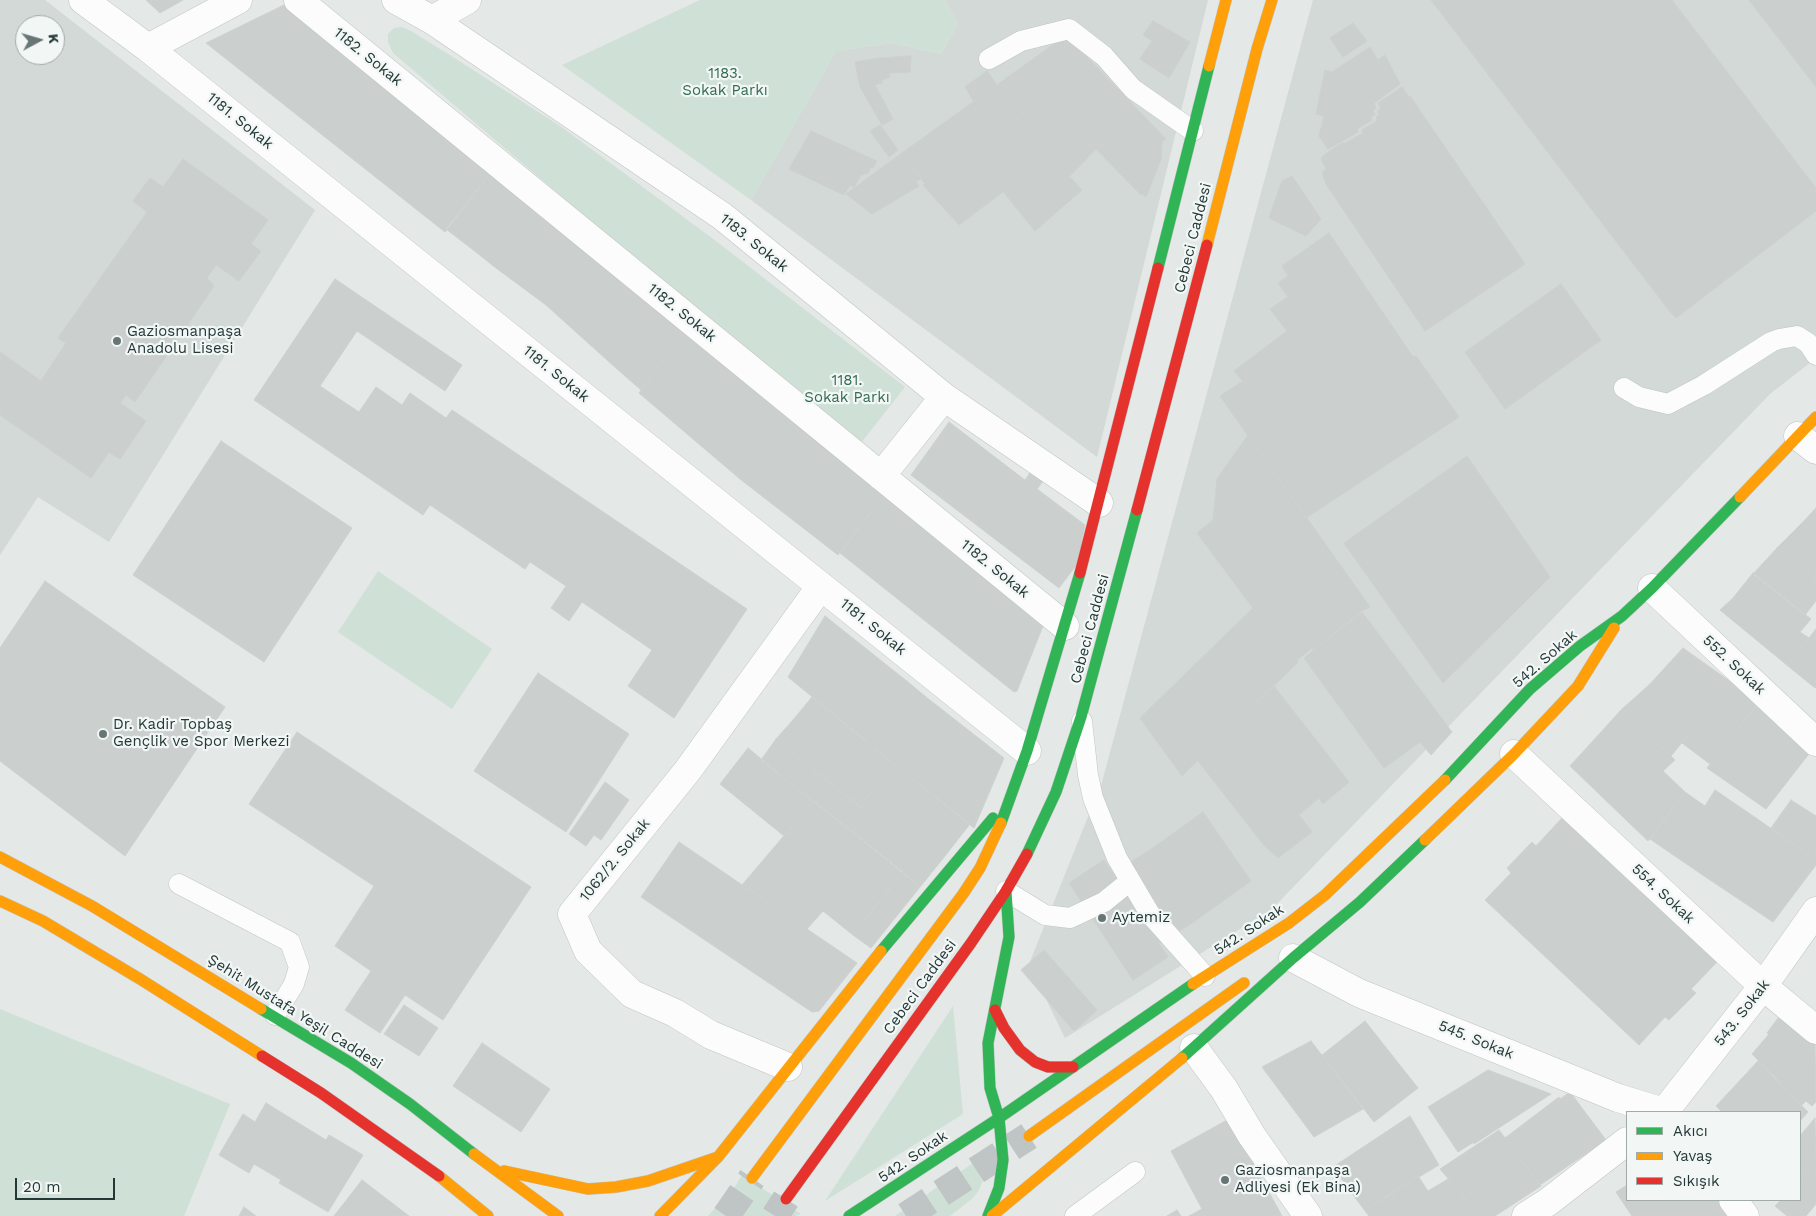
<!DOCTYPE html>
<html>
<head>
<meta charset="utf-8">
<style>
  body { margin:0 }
  #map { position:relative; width:1816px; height:1216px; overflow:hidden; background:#e4e8e7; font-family:"Work Sans",sans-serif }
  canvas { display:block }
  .legend { position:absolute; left:1626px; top:1111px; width:175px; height:90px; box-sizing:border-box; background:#f2f7f6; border:1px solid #a0abaa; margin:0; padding:6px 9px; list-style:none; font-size:15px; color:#243937 }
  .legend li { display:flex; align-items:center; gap:10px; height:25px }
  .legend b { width:25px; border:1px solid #a0abaa }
  .north { position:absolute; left:15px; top:15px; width:50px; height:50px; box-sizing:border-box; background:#f2f7f6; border:1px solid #a0abaa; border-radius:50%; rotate:84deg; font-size:14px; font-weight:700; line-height:20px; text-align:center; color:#243937 }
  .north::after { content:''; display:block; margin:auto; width:18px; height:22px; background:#677675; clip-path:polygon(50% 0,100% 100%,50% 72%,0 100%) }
  .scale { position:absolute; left:15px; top:1178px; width:100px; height:22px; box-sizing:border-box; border:2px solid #243937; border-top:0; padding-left:6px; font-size:15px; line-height:18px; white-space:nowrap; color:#243937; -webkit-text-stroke:4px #f2f7f6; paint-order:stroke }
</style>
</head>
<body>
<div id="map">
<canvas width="1816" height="1216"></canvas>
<ul class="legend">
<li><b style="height:6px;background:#30b455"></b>Akıcı</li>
<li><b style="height:6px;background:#ff9f0a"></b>Yavaş</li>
<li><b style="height:6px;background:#e5322d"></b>Sıkışık</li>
</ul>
<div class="north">K</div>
<div class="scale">20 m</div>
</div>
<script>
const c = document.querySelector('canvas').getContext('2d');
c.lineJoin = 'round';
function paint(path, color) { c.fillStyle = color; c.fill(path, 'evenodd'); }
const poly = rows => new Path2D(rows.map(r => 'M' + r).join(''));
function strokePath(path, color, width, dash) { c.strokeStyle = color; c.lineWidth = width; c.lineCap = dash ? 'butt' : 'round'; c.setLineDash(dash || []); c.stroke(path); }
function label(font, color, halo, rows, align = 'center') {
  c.font = font + ' "Work Sans",sans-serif'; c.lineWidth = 4.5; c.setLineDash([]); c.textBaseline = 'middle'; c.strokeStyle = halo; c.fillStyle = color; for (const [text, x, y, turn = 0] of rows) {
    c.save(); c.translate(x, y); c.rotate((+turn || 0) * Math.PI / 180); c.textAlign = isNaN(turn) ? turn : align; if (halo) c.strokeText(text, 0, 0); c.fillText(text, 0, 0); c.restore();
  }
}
paint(poly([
  [0,0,45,0,315,210,109,542,38,497,0,555],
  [25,25,55,25,55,55,25,55],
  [945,0,1208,0,1097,457,751,200,836,51,892,43,941,54,958,24],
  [1313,0,1816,0,1816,358,1770,394,1272,909,1065,1038,1029,964,1102,782]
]), '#d2d9d7');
paint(poly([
  [700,0,945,0,958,24,941,54,892,43,836,51,751,200,562,65],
  [402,27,411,31,456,59,560,126,712,238,905,387,857,448,393,53,388,42,388,34,394,28],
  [378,571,492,649,452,709,338,632],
  [953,1006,963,1114,825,1201],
  [0,1009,230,1104,184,1216,0,1216],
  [979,1159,983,1169,983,1179,979,1190,973,1198,950,1216,895,1216],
  [742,1175,801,1214,795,1216,708,1216,734,1188]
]), '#cfe0d6');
const building = poly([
  [146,0,183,0,160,13,146,0],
  [1431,0,1672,0,1816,188,1816,211,1676,318,1671,313,1431,0],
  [1749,0,1816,0,1816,87,1749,0],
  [286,4,493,170,445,232,206,43,286,4],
  [1153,21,1190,42,1169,78,1140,59,1152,41,1143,35,1153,21],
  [1353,23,1367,41,1343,57,1330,38,1353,23],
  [1065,36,1091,61,1060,87,1058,85,972,153,925,184,902,153,1065,36],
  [1370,47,1378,60,1385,55,1400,84,1374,103,1376,108,1373,110,1375,115,1371,116,1372,120,1357,129,1358,132,1328,149,1319,136,1324,116,1316,114,1325,70,1332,72,1370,47],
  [911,56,910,72,889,73,890,77,882,80,882,83,875,85,893,119,882,125,860,87,855,62,880,58,911,56],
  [1091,61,1166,139,1162,142,1161,159,1147,195,1145,197,1143,194,1141,195,1096,149,1063,183,1008,125,1058,85,1060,87,1091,61],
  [987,71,997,85,974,102,965,87,987,71],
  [1402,87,1409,97,1410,96,1525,264,1425,331,1326,184,1322,172,1326,169,1321,159,1324,155,1343,142,1344,144,1363,133,1362,130,1377,121,1376,117,1379,115,1378,110,1381,109,1378,103,1402,87],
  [880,125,898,150,889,157,870,131,880,125],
  [1008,125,1063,183,1069,176,1082,190,1035,231,972,153,1008,125],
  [811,131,877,161,873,168,871,167,868,173,861,175,854,187,850,185,844,195,789,169,811,131],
  [902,153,922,178,916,182,919,186,872,214,846,194,902,153],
  [972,153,1003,192,959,225,923,185,972,153],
  [183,159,268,220,251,244,261,251,239,281,216,265,207,278,214,286,135,402,126,395,120,403,146,421,120,459,109,452,91,478,0,415,0,352,41,381,66,343,58,338,147,212,133,201,150,178,163,187,183,159],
  [493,170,519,188,472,249,446,229,493,170],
  [1292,176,1321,219,1306,236,1269,218,1282,181,1292,176],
  [519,188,543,206,496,268,472,249,519,188],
  [543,206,594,244,546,305,496,268,543,206],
  [1329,233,1413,357,1416,356,1459,417,1306,518,1220,396,1243,381,1234,371,1287,331,1270,309,1288,297,1278,283,1288,276,1282,266,1329,233],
  [594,244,664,307,617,369,546,305,594,244],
  [335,279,462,365,445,391,357,331,320,386,359,412,376,387,402,405,410,393,446,418,452,410,747,609,674,718,628,686,652,650,582,602,569,621,551,608,566,586,530,562,525,569,430,505,423,515,254,400,335,279],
  [1561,284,1601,340,1505,409,1465,352,1561,284],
  [664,307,687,328,641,390,617,369,664,307],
  [687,328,788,413,740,479,639,393,687,328],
  [788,413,887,492,838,555,740,479,788,413],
  [949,422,1025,480,1037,463,1050,472,1037,489,1085,525,1078,563,1059,588,911,475,949,422],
  [1248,435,1370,607,1360,612,1313,650,1312,648,1297,660,1298,662,1182,776,1140,718,1253,608,1197,533,1213,520,1217,479,1248,435],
  [221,441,352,528,264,662,133,575,221,441],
  [1467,456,1550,577,1443,683,1344,543,1467,456],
  [887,492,966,553,919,616,840,553,887,492],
  [1816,508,1816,535,1802,523,1816,508],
  [1802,523,1816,535,1816,579,1777,548,1802,523],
  [1777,548,1816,579,1816,601,1805,615,1753,574,1777,548],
  [966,553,1047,616,1017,691,1014,692,919,616,966,553],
  [1753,573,1811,619,1800,632,1809,638,1788,666,1720,610,1733,598,1753,573],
  [45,581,225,707,125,856,0,761,0,648,45,581],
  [1362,612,1452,732,1431,755,1420,742,1384,768,1304,658,1362,612],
  [825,616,908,682,864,739,788,677,825,616],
  [1816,629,1816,687,1815,688,1788,666,1816,629],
  [1683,648,1731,682,1694,728,1649,685,1683,648],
  [538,673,629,734,566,832,474,771,538,673],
  [908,682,926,697,882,755,864,739,908,682],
  [1731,682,1758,704,1710,764,1682,743,1731,682],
  [1273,685,1349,782,1323,804,1319,798,1299,815,1312,832,1278,858,1263,844,1198,761,1273,685],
  [1649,685,1694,728,1671,756,1622,709,1649,685],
  [812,697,901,770,886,792,793,720,812,697],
  [926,697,1004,758,974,828,882,755,926,697],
  [1756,706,1812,750,1766,809,1707,768,1756,706],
  [1622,709,1675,760,1663,771,1685,792,1648,841,1570,766,1622,709],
  [793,720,877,785,860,807,776,739,793,720],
  [297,732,531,887,443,1020,405,995,380,1033,345,1010,371,971,335,946,374,886,249,804,297,732],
  [776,739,868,813,852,832,761,760,776,739],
  [748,748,813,802,784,836,720,784,748,748],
  [901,770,970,824,945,856,869,795,877,785,886,792,901,770],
  [605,782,629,800,601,840,594,835,586,846,569,834,605,782],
  [1715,790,1756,818,1710,880,1650,839,1685,792,1705,806,1715,790],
  [869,795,945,856,920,887,852,832,868,813,860,807,869,795],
  [1791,800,1816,816,1816,860,1771,828,1791,800],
  [814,801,903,872,878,903,788,831,814,801],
  [1203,812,1251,881,1230,896,1182,827,1203,812],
  [1562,818,1717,962,1691,989,1696,993,1669,1020,1665,1017,1639,1045,1485,900,1511,873,1507,868,1532,842,1536,846,1562,818],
  [1756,818,1816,860,1816,865,1773,922,1710,880,1756,818],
  [1182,827,1230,896,1195,921,1150,850,1182,827],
  [788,831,878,903,853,935,823,911,807,929,742,885,788,831],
  [679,842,857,963,819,1011,812,1012,641,897,679,842],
  [1150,850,1195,921,1159,944,1113,873,1150,850],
  [1104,860,1168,957,1133,980,1069,883,1104,860],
  [903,872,920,887,871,948,853,935,903,872],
  [1044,950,1097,1010,1074,1031,1021,970,1044,950],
  [404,1005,438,1028,419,1056,384,1034,404,1005],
  [1781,1014,1815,1042,1791,1073,1782,1066,1774,1076,1752,1054,1769,1034,1767,1033,1781,1014],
  [1365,1021,1418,1088,1374,1122,1322,1055,1365,1021],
  [1311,1041,1363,1109,1314,1137,1262,1067,1311,1041],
  [1815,1042,1816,1102,1812,1106,1806,1101,1801,1106,1774,1076,1782,1066,1791,1073,1815,1042],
  [482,1043,550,1089,521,1132,453,1086,482,1043],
  [1758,1061,1808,1112,1800,1121,1800,1112,1722,1112,1716,1106,1758,1061],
  [1488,1070,1551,1094,1474,1144,1474,1142,1458,1152,1428,1107,1488,1070],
  [1570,1092,1606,1140,1540,1185,1505,1138,1559,1097,1560,1099,1570,1092],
  [266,1103,326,1140,329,1135,363,1155,328,1212,279,1183,281,1180,254,1164,249,1173,219,1155,243,1114,255,1122,266,1103],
  [1410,1116,1439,1165,1419,1177,1418,1176,1365,1211,1333,1167,1410,1116],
  [1815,1118,1816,1160,1800,1179,1800,1136,1815,1118],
  [1229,1119,1282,1216,1189,1216,1202,1209,1171,1151,1229,1119],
  [1499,1130,1541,1186,1495,1216,1480,1216,1440,1169,1499,1130],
  [1816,1160,1816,1204,1806,1216,1787,1216,1775,1206,1781,1200,1800,1200,1800,1179,1816,1160],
  [1418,1176,1428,1191,1448,1179,1480,1216,1408,1216,1391,1193,1418,1176],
  [362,1180,409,1216,334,1216,362,1180],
  [1627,1185,1627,1200,1724,1200,1733,1212,1727,1216,1632,1216,1616,1192,1627,1185],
  [1391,1193,1408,1216,1369,1216,1365,1211,1391,1193],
  [244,1207,256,1216,239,1216,244,1207],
  [1177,1210,1181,1216,1167,1216,1177,1210]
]);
paint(building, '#cbd0ce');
strokePath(building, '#cdd1d0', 1);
strokePath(poly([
  [726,1216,752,1178],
  [775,1216,786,1199],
  [906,1216,1029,1136]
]), '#bec5c4', 28, [28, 14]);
const lane = poly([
  [989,59,1021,41,1069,29,1104,56,1133,89,1193,131],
  [1624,388,1639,397,1668,404,1704,385,1771,342,1779,339,1797,336,1808,343,1816,355],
  [1082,721,1088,775,1093,798,1117,858,1150,914,1205,976],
  [179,884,290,942,299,967,294,984,275,1015],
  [1006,891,1045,915,1070,918,1104,902,1130,881],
  [1075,1216,1135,1172]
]);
const street = poly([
  [83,0,148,48,1027,751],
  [298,0,1065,626],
  [396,0,432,20,722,216,944,397,1099,503],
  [432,20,467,0],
  [148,48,238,0],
  [1798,436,1816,450],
  [881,476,944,397],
  [1652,588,1816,742],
  [1514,754,1763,986,1816,1030],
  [1293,958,1359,993,1618,1098,1664,1112,1763,986,1816,911],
  [1194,1048,1224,1089,1252,1136,1308,1216],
  [788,1067,711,1035,675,1013,632,994,588,951,572,914,688,770,821,586],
  [1733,1200,1745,1216],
  [1526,1216,1548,1202,1627,1141]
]);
const fast = poly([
  [1158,268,1209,66],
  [1445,780,1530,689,1580,646,1622,616,1652,588,1740,497],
  [1001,823,1027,751,1080,573],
  [1027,854,1056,792,1081,717,1137,510],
  [881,951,993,818],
  [261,1009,351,1063,410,1104,474,1154],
  [1182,1058,1293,958,1360,902,1425,840],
  [849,1216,999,1118,1193,984],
  [988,1216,999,1188,1003,1160,999,1118,990,1088,988,1043,1009,937,1006,891]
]);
const slow = poly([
  [1209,66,1226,0],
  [1207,245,1257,49,1272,0],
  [1740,497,1816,417],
  [1425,840,1514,754,1578,686,1614,628],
  [0,857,92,906,261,1009],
  [0,901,43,921,140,979,262,1056],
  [1193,984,1289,923,1325,895,1445,780],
  [1029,1136,1244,983],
  [474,1154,558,1216],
  [504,1171,588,1189,616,1187,648,1181,718,1157],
  [439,1176,488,1216],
  [752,1178,963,894,980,868,1001,823],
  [660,1216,718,1157,881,951],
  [992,1216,1182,1058]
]);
const jam = poly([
  [1137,510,1207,245],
  [1080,573,1158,268],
  [995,1010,1004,1028,1020,1050,1035,1062,1048,1067,1073,1067],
  [262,1056,321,1093,439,1176],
  [786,1199,971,943,1006,891,1027,854]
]);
strokePath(lane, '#c1c5c4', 21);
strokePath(street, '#c1c5c4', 29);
strokePath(fast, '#c0c6c4', 12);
strokePath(slow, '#c0c6c4', 12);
strokePath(jam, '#c0c6c4', 12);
strokePath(lane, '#fbfcfb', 20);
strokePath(street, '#fbfcfb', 28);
strokePath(fast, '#30b455', 11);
strokePath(slow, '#ff9f0a', 11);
strokePath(jam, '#e5322d', 11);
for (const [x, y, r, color] of [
  [117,341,5,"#677675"],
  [103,734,5,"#677675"],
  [1102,918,5,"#677675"],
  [1225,1180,5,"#677675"]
]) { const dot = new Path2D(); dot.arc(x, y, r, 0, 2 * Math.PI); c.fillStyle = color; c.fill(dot); strokePath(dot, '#f2f7f6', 2); }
label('15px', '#243937', '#f2f7f6', [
  ["1182. Sokak",368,57,39],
  ["1181. Sokak",240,121,39],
  ["Cebeci Caddesi",1193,238,-76],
  ["1183. Sokak",754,243,39],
  ["1182. Sokak",682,313,39],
  ["1181. Sokak",556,374,39],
  ["1182. Sokak",995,569,39],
  ["1181. Sokak",873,627,39],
  ["Cebeci Caddesi",1090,629,-75],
  ["542. Sokak",1545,659,-41],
  ["552. Sokak",1734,665,43],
  ["1062/2. Sokak",615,860,-51],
  ["554. Sokak",1663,894,43],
  ["542. Sokak",1249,930,-33],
  ["Cebeci Caddesi",920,987,-54],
  ["Şehit Mustafa Yeşil Caddesi",295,1012,32],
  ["543. Sokak",1742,1013,-52],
  ["545. Sokak",1476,1040,22],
  ["542. Sokak",913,1157,-34]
]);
label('15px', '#336c52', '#f2f7f6', [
  ["1183.",725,74],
  ["Sokak Parkı",725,91],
  ["1181.",847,381],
  ["Sokak Parkı",847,398]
]);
label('15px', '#243937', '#f2f7f6', [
  ["Gaziosmanpaşa",127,332],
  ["Anadolu Lisesi",127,349],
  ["Dr. Kadir Topbaş",113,725],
  ["Gençlik ve Spor Merkezi",113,742],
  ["Aytemiz",1112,918],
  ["Gaziosmanpaşa",1235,1171],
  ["Adliyesi (Ek Bina)",1235,1188]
], 'left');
</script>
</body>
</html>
